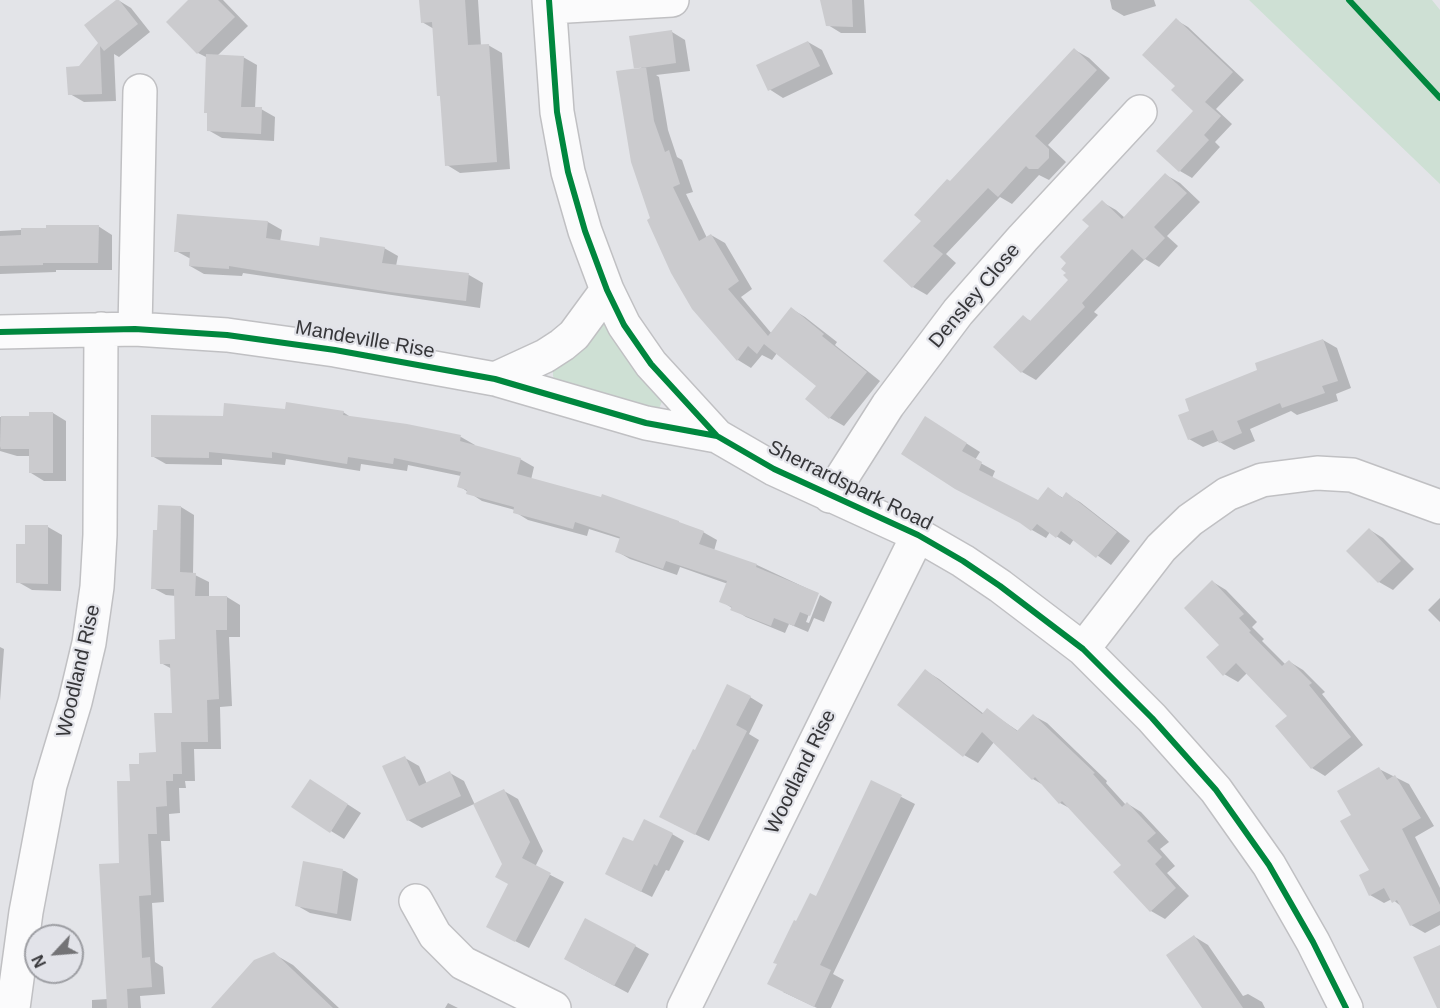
<!DOCTYPE html>
<html>
<head>
<meta charset="utf-8">
<style>
  body { margin:0 }
  #map { position:relative; width:1440px; height:1008px; overflow:hidden; background:#e3e4e8; font-family:Arial,sans-serif }
  canvas { display:block }
  .north { position:absolute; left:24px; top:924px; width:60px; height:60px; box-sizing:border-box; background:#e2e3e9; border:2px solid #9d9ea3; border-radius:50%; rotate:244deg; font-size:16px; font-weight:700; line-height:24px; text-align:center; color:#363639 }
  .north::after { content:''; display:block; margin:auto; width:21px; height:27px; background:#737376; clip-path:polygon(50% 0,100% 100%,50% 72%,0 100%) }
</style>
</head>
<body>
<div id="map">
<canvas width="1440" height="1008"></canvas>
<div class="north">N</div>
</div>
<script>
const c = document.querySelector('canvas').getContext('2d');
c.lineJoin = 'round';
function paint(path, color) { c.fillStyle = color; c.fill(path, 'evenodd'); }
const poly = rows => new Path2D(rows.map(r => 'M' + r).join(''));
function strokePath(path, color, width, dash) { c.strokeStyle = color; c.lineWidth = width; c.lineCap = dash ? 'butt' : 'round'; c.setLineDash(dash || []); c.stroke(path); }
function label(font, color, halo, rows, align = 'center') {
  c.font = font + ' Arial,sans-serif'; c.lineWidth = 4.5; c.setLineDash([]); c.textBaseline = 'middle'; c.strokeStyle = halo; c.fillStyle = color; for (const [text, x, y, turn = 0] of rows) {
    c.save(); c.translate(x, y); c.rotate((+turn || 0) * Math.PI / 180); c.textAlign = isNaN(turn) ? turn : align; if (halo) c.strokeText(text, 0, 0); c.fillText(text, 0, 0); c.restore();
  }
}
paint(poly([
  [1249,0,1432,0,1440,10,1440,184],
  [598,325,606,325,660,392,662,401,659,409,654,413,558,386,553,376,553,367]
]), '#cee0d4');
paint(poly([
  [118,0,131,8,150,32,119,57,114,54,116,101,84,102,70,94,79,67,100,43],
  [190,0,223,0,248,26,217,56,243,57,257,65,255,109,261,109,275,117,274,141,222,138,208,130,208,58,198,53,168,22],
  [421,0,478,0,481,46,488,45,502,53,510,169,460,173,447,165,434,29,422,22],
  [822,0,864,0,866,33,841,33,828,25],
  [1110,0,1154,0,1156,6,1124,16,1112,9],
  [1176,20,1188,27,1244,80,1216,109,1232,124,1215,142,1220,147,1192,178,1180,171,1195,111],
  [672,32,685,40,690,71,656,75,659,77,668,130,677,157,682,160,693,192,686,194,707,238,711,235,725,243,752,289,741,297,772,334,792,309,805,317,837,342,835,345,880,381,844,426,830,418,807,399,818,385,777,353,772,360,762,355,751,368,738,360,652,219,639,70],
  [808,42,822,50,833,74,783,98,769,89],
  [1075,50,1089,58,1110,78,1048,145,1066,162,1049,180,1039,175,1012,204,1000,197,946,254,956,263,927,295,913,287,923,221,950,182],
  [1166,175,1180,183,1200,202,1167,236,1178,246,1159,267,1145,259,1094,312,1098,315,1036,380,1022,372,1024,317,1032,322,1070,280,1102,202,1116,210,1125,218],
  [178,216,268,222,282,230,280,242,320,248,384,248,398,256,396,266,469,275,483,283,480,308,243,273,242,276,204,274,190,266,191,259,176,251],
  [98,226,112,235,112,270,56,270,56,272,0,274,0,231],
  [1323,340,1337,348,1351,388,1336,394,1338,401,1297,415,1291,411,1250,429,1255,441,1234,450,1218,441,1203,447,1189,439,1191,412,1259,370],
  [287,411,343,412,352,418,406,425,461,437,475,445,474,446,520,459,534,467,531,480,703,532,717,540,714,551,757,565,817,593,806,622,809,623,820,595,832,602,824,622,814,618,808,632,789,624,785,633,746,617,721,601,728,584,680,567,677,575,630,559,616,551,621,539,589,529,587,536,528,520,515,512,515,510,482,501,459,486,461,476,408,465,407,471,361,464,360,471,286,459,285,465,222,459,222,465,166,464,152,456,224,417],
  [53,413,66,421,66,481,44,481,31,473,31,456,17,456,0,451,0,417,31,417],
  [939,426,980,452,975,460,995,471,992,478,1038,502,1048,489,1063,498,1066,494,1080,502,1130,541,1111,565,1074,539,1070,545,1050,532,1046,538,1032,530,1025,524],
  [160,507,181,507,194,515,193,574,209,582,209,598,227,597,240,605,240,637,229,637,232,706,220,707,221,749,194,749,195,781,185,781,186,788,179,788,180,813,169,814,170,841,161,841,164,902,152,903,155,962,163,967,165,994,140,996,141,1008,92,1008,92,1000,108,999,121,864,131,782,141,765,157,754,174,714,172,669,161,663,177,641,176,596,166,595,153,588],
  [48,527,62,535,61,591,32,590,18,582,26,546],
  [1370,530,1383,538,1414,569,1393,590,1379,582,1348,551],
  [1213,582,1226,590,1257,622,1252,627,1264,639,1262,641,1286,665,1290,662,1303,670,1325,692,1322,694,1363,745,1325,776,1312,768,1289,717,1247,673,1238,682,1224,674],
  [1440,598,1440,622,1428,610],
  [0,647,4,649,0,701],
  [926,671,939,679,984,714,987,710,1018,731,1034,716,1047,723,1107,781,1106,783,1126,805,1128,804,1141,812,1169,842,1160,849,1175,866,1167,873,1189,896,1165,919,1151,911,1123,865,1073,810,1060,803,1045,786,1033,779,994,742,978,763,964,755],
  [750,697,763,705,749,734,759,740,709,841,674,824],
  [405,758,419,766,427,784,450,773,464,781,475,805,504,791,518,799,543,851,535,867,564,882,529,948,501,934,510,884,504,864,474,804,422,828,408,820],
  [1379,769,1409,784,1434,826,1415,837,1440,888,1440,925,1425,933,1411,925,1402,907,1392,899,1384,903,1370,895,1371,870,1353,815],
  [872,782,915,804,833,974,844,980,831,1008,817,1008,783,992,797,923,817,898],
  [324,789,361,813,344,839,331,831],
  [672,834,684,841,669,871,666,870,652,897,618,880,634,843],
  [304,863,345,871,358,879,351,921,310,913,296,905],
  [1195,937,1208,945,1243,996,1248,994,1262,1002,1265,1008,1207,1008],
  [635,946,649,954,628,993,579,967],
  [274,954,293,965,339,1008,220,1008],
  [448,1003,458,1008,445,1008]
]), '#0003');
paint(poly([
  [116,0,119,0,138,24,104,51,100,46,102,94,68,95,66,67,79,66,98,43,84,25],
  [188,0,218,0,235,17,197,54,166,22],
  [419,0,465,0,468,45,489,44,497,162,445,166,440,96,437,96,432,22,421,23],
  [820,0,852,0,853,27,826,26],
  [1176,18,1233,72,1205,102,1221,116,1204,135,1209,140,1179,172,1156,151,1193,111,1171,90,1175,86,1142,55],
  [672,30,676,63,634,69,629,36],
  [808,41,820,66,768,91,756,65],
  [1074,48,1097,70,1035,136,1049,149,1049,158,1038,169,1029,169,1026,166,998,197,988,188,933,246,943,254,912,288,883,261,921,221,914,215,947,179,950,181],
  [206,54,244,56,241,107,262,107,261,134,207,131,207,113,204,113],
  [646,67,654,121,665,152,669,150,680,184,673,187,699,241,711,234,739,281,728,289,768,336,791,307,824,334,822,336,867,372,829,419,805,399,816,386,764,344,757,354,748,346,737,361,692,309,671,273,647,220,650,218,631,162,616,71],
  [1165,173,1187,193,1154,227,1165,238,1144,260,1132,249,1082,303,1085,307,1021,373,993,347,1023,315,1030,321,1068,280,1063,275,1066,273,1061,269,1066,263,1060,257,1089,226,1082,220,1102,200,1122,219],
  [177,214,268,221,266,238,319,246,320,237,385,247,382,263,469,273,466,301,390,292,229,266,229,269,189,266,190,252,174,252],
  [46,225,99,225,98,263,43,263,43,265,0,266,0,236,21,235,21,228,46,228],
  [1323,339,1338,381,1322,386,1325,393,1282,408,1280,403,1237,421,1242,433,1219,443,1213,430,1188,440,1178,415,1189,411,1185,399,1257,370,1255,363],
  [286,402,344,411,343,415,407,424,461,435,460,441,521,458,517,474,601,497,602,494,679,521,679,522,704,531,699,544,757,564,756,567,819,593,810,616,800,612,794,626,774,618,771,626,730,610,732,607,719,602,727,581,666,561,663,569,615,552,620,537,575,522,573,529,513,513,514,507,466,494,467,490,457,487,461,472,394,458,393,464,348,457,347,464,272,452,272,458,209,452,209,458,151,457,151,415,223,416,224,403,285,409],
  [29,412,53,412,53,473,29,473,29,449,1,449,0,446,1,416,29,416],
  [925,416,967,443,962,451,982,462,979,470,1038,500,1048,487,1062,498,1066,492,1117,532,1096,558,1061,531,1056,538,1037,524,1031,531,1020,523,955,489,901,454],
  [158,505,181,506,180,572,196,573,195,596,227,596,227,630,216,630,219,699,207,700,208,742,181,742,182,774,173,774,173,781,166,781,167,806,156,807,157,834,148,834,151,895,139,896,142,958,150,957,152,987,127,989,128,1008,107,1008,99,864,119,863,117,781,130,781,129,764,139,764,139,753,156,752,154,713,172,713,170,664,160,664,159,640,175,639,174,589,151,589,153,530,157,530],
  [25,525,48,525,48,584,16,583,16,544,25,544],
  [1369,528,1401,561,1378,583,1346,551],
  [1212,580,1244,614,1239,618,1251,631,1249,632,1282,666,1289,660,1312,683,1309,685,1351,737,1311,769,1275,726,1287,716,1236,663,1223,676,1206,657,1219,645,1184,608],
  [925,669,982,714,987,708,1017,731,1033,714,1095,773,1093,774,1122,807,1127,802,1156,833,1147,841,1162,857,1155,864,1176,888,1150,912,1113,872,1121,865,1062,801,1059,804,1035,777,1032,780,982,732,963,757,897,705],
  [727,684,751,696,736,725,747,731,695,835,659,817,693,749,695,750],
  [405,756,419,786,450,771,461,796,407,821,382,766],
  [1379,767,1387,780,1395,775,1421,818,1402,829,1440,905,1440,911,1410,926,1397,900,1392,903,1384,888,1369,896,1359,875,1369,870,1340,821,1351,815,1337,791],
  [310,779,348,804,330,833,291,807],
  [871,780,902,795,820,965,831,970,814,1007,767,984,777,964,773,963,794,920,796,921,810,893,816,896],
  [504,789,530,842,522,858,551,873,515,942,486,927,508,884,495,877,502,864,473,804],
  [644,819,673,833,657,866,654,864,641,892,605,874,623,837,633,841],
  [303,861,343,869,337,914,295,906],
  [585,918,636,945,614,986,564,959],
  [1194,935,1243,1008,1202,1008,1166,955],
  [1440,945,1440,1008,1437,1008,1413,957],
  [274,952,333,1008,211,1008,254,960]
]), '#cbcbce');
const minor = poly([
  [549,0,557,112,568,172,585,231,607,290,624,325,651,364,717,436,774,469,918,535,963,561,1000,586,1083,649,1152,718,1216,790,1269,865,1313,942,1346,1008],
  [550,7,672,0],
  [135,329,140,91],
  [0,332,135,329,227,335,335,350,495,379,646,423,717,436],
  [495,379,545,356,562,345,574,335,607,290],
  [830,496,888,405,958,312,1023,238,1140,112],
  [1083,649,1161,548,1190,520,1227,494,1262,480,1317,473,1352,475,1440,507],
  [416,901,435,935,463,963,554,1008],
  [13,1008,26,912,50,785,75,702,89,643,97,587,100,535,101,329],
  [684,1008,918,535]
]);
strokePath(minor, '#c0c0c3', 36);
strokePath(minor, '#fbfbfc', 33);
strokePath(poly([
  [549,0,557,112,568,172,585,231,607,290,624,325,651,364,717,436,774,469,918,535,963,561,1000,586,1083,649,1152,718,1216,790,1269,865,1313,942,1346,1008],
  [1349,0,1440,98],
  [0,332,135,329,227,335,335,350,495,379,646,423,717,436]
]), '#00873e', 6);
label('20px', '#363639', '#e2e3e9', [
  ["Densley Close",975,296,-50],
  ["Mandeville Rise",365,340,10],
  ["Sherrardspark Road",850,486,26],
  ["Woodland Rise",79,671,-77],
  ["Woodland Rise",801,772,-64]
]);
</script>
</body>
</html>
